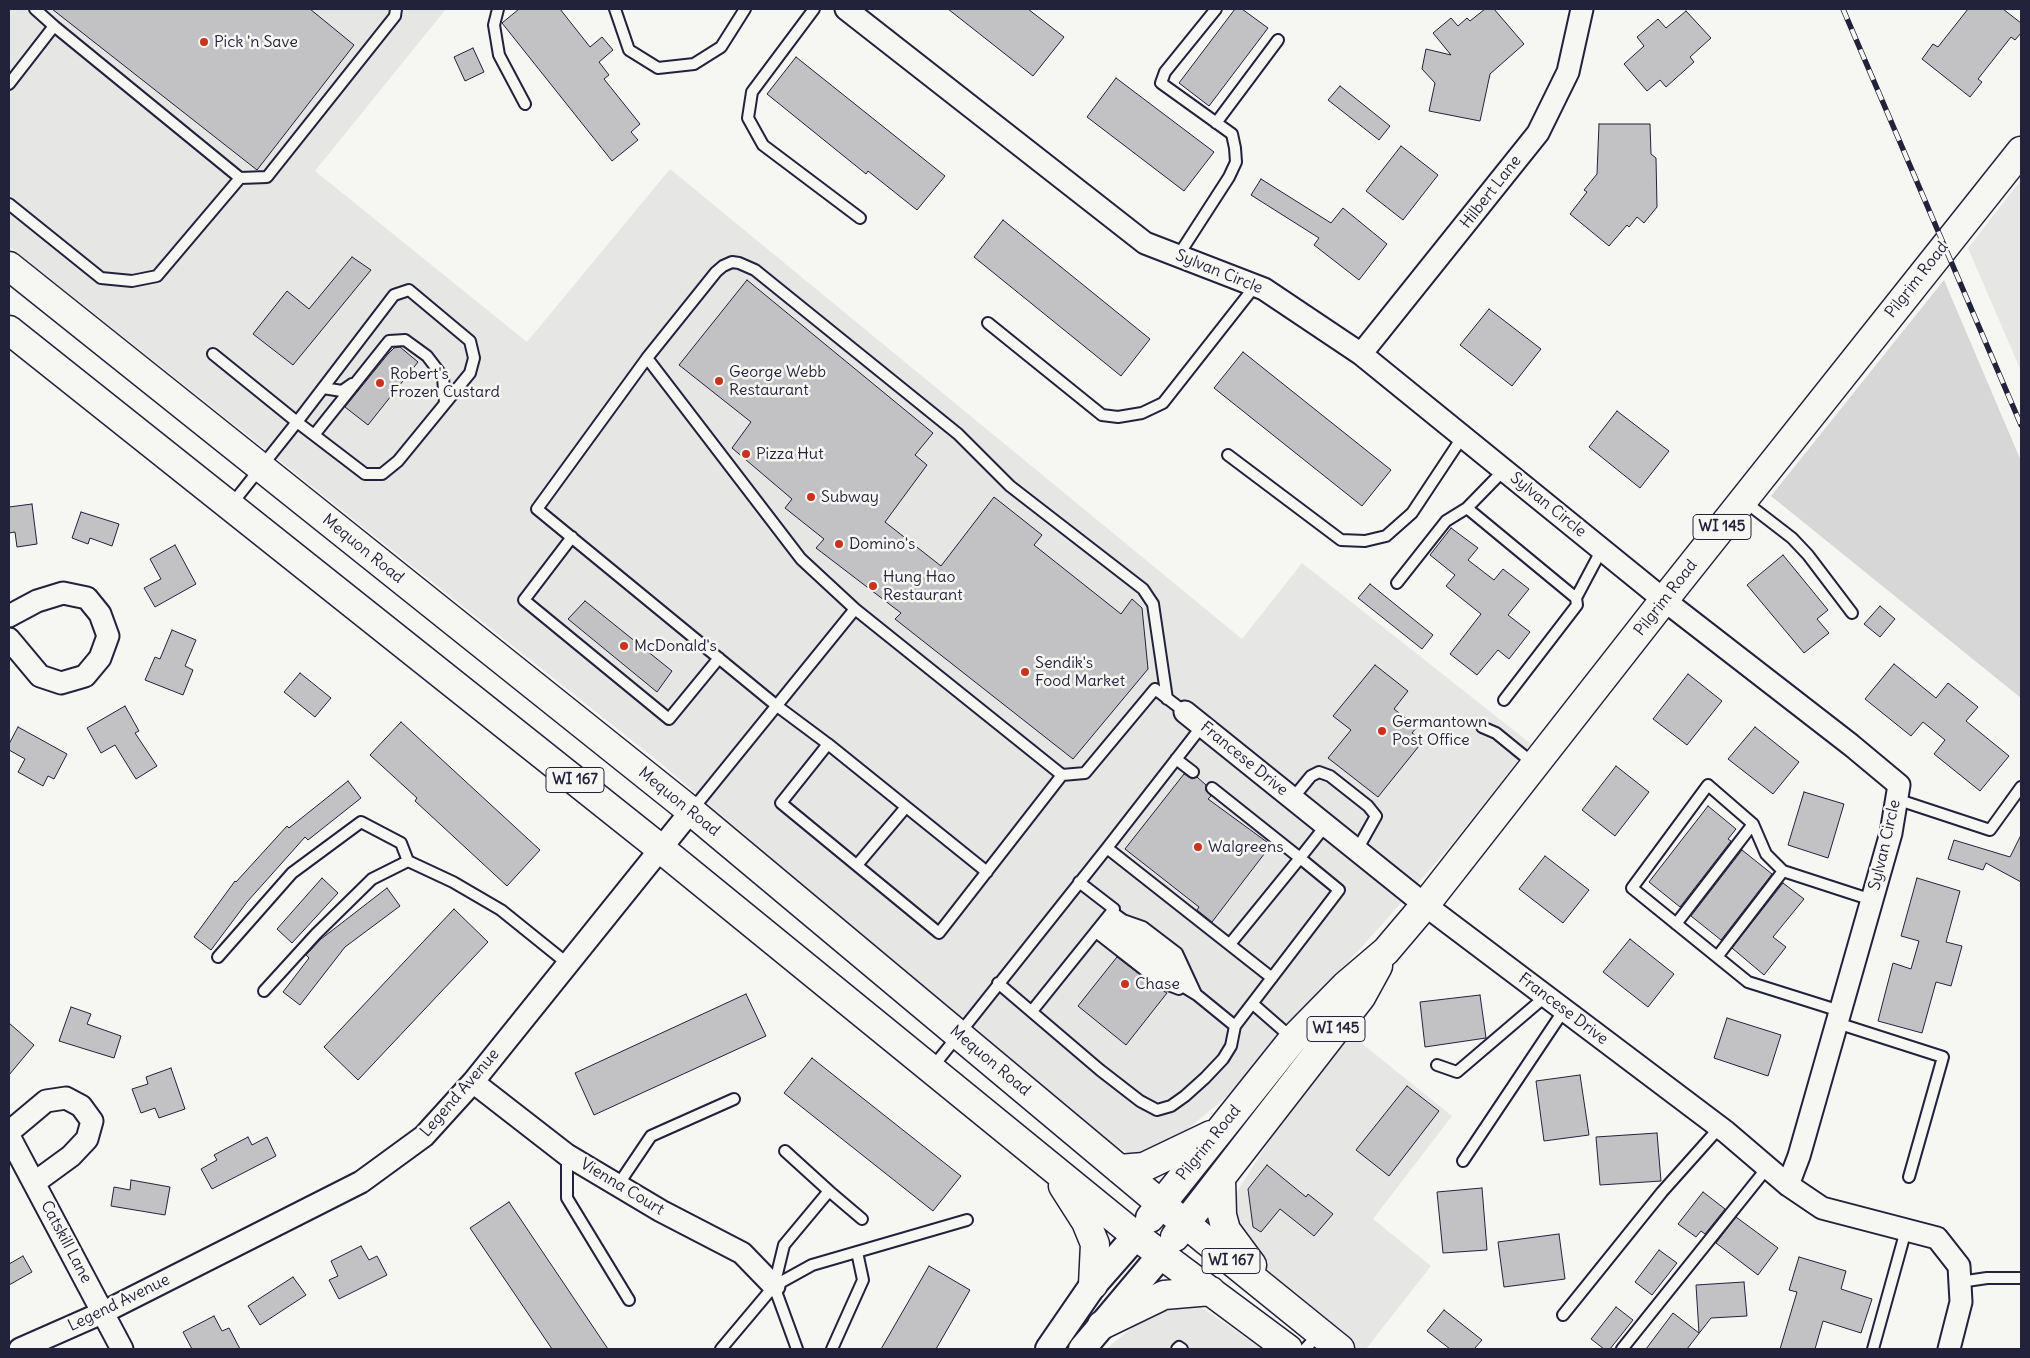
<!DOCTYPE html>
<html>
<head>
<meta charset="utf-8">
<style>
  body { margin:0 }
  #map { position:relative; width:2030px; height:1358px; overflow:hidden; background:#f6f6f2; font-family:Delius,sans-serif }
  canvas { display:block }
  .frame { position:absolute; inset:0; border:10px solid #22223b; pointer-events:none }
</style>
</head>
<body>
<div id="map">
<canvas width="2030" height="1358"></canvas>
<div class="frame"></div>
</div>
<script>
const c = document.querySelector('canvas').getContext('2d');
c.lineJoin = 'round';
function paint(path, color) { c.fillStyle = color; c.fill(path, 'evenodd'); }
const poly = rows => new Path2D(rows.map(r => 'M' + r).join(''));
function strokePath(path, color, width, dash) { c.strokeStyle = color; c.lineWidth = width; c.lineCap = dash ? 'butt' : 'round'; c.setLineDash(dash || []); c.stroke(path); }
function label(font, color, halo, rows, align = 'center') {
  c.font = font + ' Delius,sans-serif'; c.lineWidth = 5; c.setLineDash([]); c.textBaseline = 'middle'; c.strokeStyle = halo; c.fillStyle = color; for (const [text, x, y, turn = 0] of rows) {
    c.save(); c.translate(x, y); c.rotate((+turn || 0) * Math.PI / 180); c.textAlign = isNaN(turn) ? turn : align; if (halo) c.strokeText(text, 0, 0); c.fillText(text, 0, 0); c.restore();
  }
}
paint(poly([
  [9,9,446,9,315,171,527,342,670,169,1242,639,1302,563,1531,744,1452,844,1386,920,1223,1100,1158,1153,1132,1155,1116,1146,1010,1061,664,766,9,246],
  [2021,180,2021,371,1968,248],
  [1350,1034,1452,1116,1373,1219,1431,1266,1366,1349,1354,1349,1314,1317,1266,1268,1234,1227,1233,1198,1294,1102],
  [1180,1301,1204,1309,1262,1349,1106,1349,1153,1311]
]), '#e6e6e4');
paint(poly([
  [1944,280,2021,461,2021,698,1771,496]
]), '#d7d7d7');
const building = poly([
  [52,9,310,9,354,45,257,170,52,9],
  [519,9,560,9,590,47,602,37,613,50,599,62,609,75,604,79,640,124,631,132,638,140,612,161,502,23,519,9],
  [948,9,1028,9,1064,37,1033,76,948,9],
  [1235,9,1242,9,1268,28,1209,106,1179,83,1235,9],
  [1485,9,1494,9,1524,44,1490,74,1480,121,1429,111,1435,83,1422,69,1426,49,1451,55,1433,33,1451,18,1458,26,1467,18,1470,21,1485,9],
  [1968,9,2003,9,2021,23,2021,33,2015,40,2011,37,1978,79,1982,82,1970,97,1922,59,1933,44,1938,47,1968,9],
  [1686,11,1711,38,1690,57,1694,62,1666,87,1660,80,1647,91,1624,64,1644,46,1637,37,1658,19,1666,28,1686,11],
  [473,48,484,72,465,81,454,57,473,48],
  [796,57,945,176,917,210,868,171,866,174,767,94,796,57],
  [1116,78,1214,152,1184,191,1087,117,1116,78],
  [1340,86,1390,126,1379,140,1328,100,1340,86],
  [1599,124,1650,124,1651,154,1656,158,1657,207,1644,223,1637,217,1629,227,1627,225,1609,246,1570,214,1587,192,1584,190,1597,174,1599,124],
  [1401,146,1438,175,1403,220,1366,191,1401,146],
  [1261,179,1331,223,1343,208,1387,244,1359,280,1314,245,1319,238,1251,195,1261,179],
  [1003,220,1150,339,1121,376,974,257,1003,220],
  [352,257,371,270,293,365,253,334,287,291,309,309,352,257],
  [747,280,933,433,915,455,927,465,885,522,941,566,994,497,1042,535,1034,545,1121,614,1132,599,1142,608,1148,669,1073,759,895,619,901,613,816,548,824,539,785,508,792,499,732,448,751,422,679,365,747,280],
  [1489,309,1541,349,1512,386,1460,345,1489,309],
  [400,347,418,362,368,425,345,407,388,354,394,348,400,347],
  [1243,352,1391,470,1362,506,1214,388,1243,352],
  [1617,411,1669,451,1640,488,1589,447,1617,411],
  [32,504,37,544,17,547,15,532,9,533,9,507,32,504],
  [81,512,119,524,112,546,90,538,88,544,72,538,81,512],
  [1451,528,1478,548,1468,560,1494,580,1503,569,1529,589,1508,615,1530,632,1509,659,1498,650,1477,675,1450,654,1481,614,1446,586,1455,575,1430,555,1451,528],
  [175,545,196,584,155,607,144,588,161,579,150,559,175,545],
  [1783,555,1828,610,1817,619,1829,633,1804,653,1747,585,1783,555],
  [1370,584,1433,635,1422,649,1358,598,1370,584],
  [585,601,672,671,657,692,568,619,585,601],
  [1880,606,1895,619,1880,637,1864,624,1880,606],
  [172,630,196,640,185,666,193,670,183,695,145,680,155,657,160,659,172,630],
  [1894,664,1936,698,1948,683,1978,707,1966,721,2009,756,1980,791,1934,754,1945,740,1923,722,1911,736,1865,699,1894,664],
  [1375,665,1408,691,1394,709,1417,727,1412,733,1423,741,1378,797,1328,758,1351,730,1333,716,1375,665],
  [300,673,331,698,315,717,284,692,300,673],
  [1688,674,1722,701,1687,745,1653,719,1688,674],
  [125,706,139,731,135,733,157,766,136,779,115,745,101,753,87,728,125,706],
  [401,722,540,850,507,886,415,801,417,798,370,755,401,722],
  [18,727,67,754,54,779,48,776,43,786,18,772,25,759,9,750,9,744,18,727],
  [1755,727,1799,762,1773,794,1728,759,1755,727],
  [1616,766,1649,792,1615,836,1582,810,1616,766],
  [1184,774,1192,779,1197,777,1206,785,1206,791,1211,796,1208,799,1271,845,1212,922,1197,910,1199,907,1125,849,1184,774],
  [348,781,361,798,308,840,305,837,247,902,211,950,194,937,235,881,236,882,287,826,289,828,348,781],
  [1804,792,1844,804,1828,858,1788,845,1804,792],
  [1708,806,1736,829,1728,839,1731,841,1680,907,1649,882,1708,806],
  [2021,835,2021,882,1986,863,1983,870,1948,859,1954,840,2010,857,2021,835],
  [1742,850,1772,874,1721,940,1691,916,1742,850],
  [1545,856,1589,890,1563,923,1519,889,1545,856],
  [322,878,338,893,292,943,277,929,322,878],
  [1917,878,1960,891,1946,942,1962,946,1951,986,1936,982,1922,1033,1878,1021,1893,963,1911,969,1919,941,1901,936,1917,878],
  [1783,883,1804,899,1773,937,1786,947,1764,975,1732,948,1783,883],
  [387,888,400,906,345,947,300,1005,283,992,309,958,306,955,321,939,387,888],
  [454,909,488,942,358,1080,324,1047,454,909],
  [1630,939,1674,974,1648,1007,1603,972,1630,939],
  [1117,957,1156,987,1167,993,1126,1045,1078,1006,1117,957],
  [746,994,766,1036,594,1115,575,1073,746,994],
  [1480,995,1486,1038,1425,1047,1420,1002,1480,995],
  [71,1007,91,1014,87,1024,121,1036,114,1058,59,1041,71,1007],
  [1727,1018,1781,1035,1768,1076,1714,1058,1727,1018],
  [9,1023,34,1045,9,1075,9,1023],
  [812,1058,961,1176,933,1211,784,1093,812,1058],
  [171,1068,185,1109,159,1118,155,1108,141,1113,132,1089,148,1084,146,1077,171,1068],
  [1580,1075,1589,1135,1544,1141,1536,1081,1580,1075],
  [1407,1086,1439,1111,1389,1176,1356,1150,1407,1086],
  [1657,1133,1661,1181,1600,1185,1596,1137,1657,1133],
  [248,1137,252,1145,267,1137,276,1156,212,1189,201,1169,217,1160,214,1155,248,1137],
  [1267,1165,1306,1197,1308,1194,1333,1214,1314,1236,1280,1209,1261,1232,1253,1227,1248,1189,1267,1165],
  [131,1180,170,1187,165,1215,111,1206,114,1187,130,1190,131,1180],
  [1482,1188,1487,1250,1443,1253,1437,1192,1482,1188],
  [1703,1192,1725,1209,1705,1234,1701,1231,1696,1237,1678,1224,1703,1192],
  [509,1202,608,1349,552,1349,470,1228,509,1202],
  [1736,1217,1778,1248,1758,1275,1716,1243,1736,1217],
  [1559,1234,1565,1279,1504,1287,1498,1242,1559,1234],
  [361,1246,369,1260,377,1256,387,1275,339,1299,329,1280,338,1276,331,1261,361,1246],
  [1659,1250,1677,1263,1652,1295,1635,1282,1659,1250],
  [23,1256,32,1272,9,1285,9,1264,23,1256],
  [1799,1257,1846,1271,1841,1289,1872,1299,1861,1333,1823,1321,1815,1349,1780,1349,1797,1292,1789,1290,1799,1257],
  [929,1266,970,1290,936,1349,881,1349,929,1266],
  [293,1277,306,1295,260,1325,248,1306,293,1277],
  [1744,1282,1747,1316,1711,1318,1687,1349,1646,1349,1673,1313,1699,1333,1696,1285,1744,1282],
  [1616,1307,1633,1320,1610,1349,1604,1349,1591,1339,1616,1307],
  [1444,1310,1482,1340,1474,1349,1450,1349,1427,1331,1444,1310],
  [214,1316,222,1331,229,1328,240,1349,192,1349,183,1332,214,1316]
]);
paint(building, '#c2c2c4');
strokePath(building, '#22223b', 1);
const service = poly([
  [498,9,494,25,499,55,525,104],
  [615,9,629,50,658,68,694,64,721,47,745,9],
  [814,9,752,92,748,118,763,145,860,218],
  [54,26,240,178,267,177,395,16,396,9],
  [9,84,54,26,35,9],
  [1216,123,1278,40],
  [9,204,101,278,132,281,157,276,240,178],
  [1178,256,1229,177,1236,162,1235,148,1232,134,1161,83,1165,72,1216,9],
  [988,323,1102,415,1118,417,1142,413,1163,403,1255,286],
  [213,354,297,422,365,474,382,474,398,461,470,373,474,358,470,341,409,290,394,295,297,422,231,505],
  [647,358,716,272,723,266,732,262,739,263,755,270,958,434,1010,486,1143,589,1153,604,1167,699],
  [323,388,342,391,352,384],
  [314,435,389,341,405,340,427,356,443,377,445,403],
  [1228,455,1341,540,1365,541,1386,536,1412,513,1463,436],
  [1744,501,1792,538,1808,555,1852,613],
  [1467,508,1576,598],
  [572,537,524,600,669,719,719,658],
  [1397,583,1446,521,1467,508,1504,470],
  [855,609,801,559,647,358,537,509,777,706,828,744,987,872],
  [1504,700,1577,605,1576,598,1602,549],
  [1482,727,1496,733,1534,764],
  [1176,759,1193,772],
  [1062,775,1085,773,1155,689,1185,712],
  [1212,788,1300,858,1326,825],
  [1293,798,1311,776,1319,772,1330,776,1368,806,1376,816,1357,850],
  [1896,799,1990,830,2021,787],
  [692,810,855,609,1062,775,939,933,781,803,828,744],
  [1107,848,1272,978],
  [857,865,906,807],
  [1112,912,1123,920,1143,927,1177,953,1196,994],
  [1107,918,1189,983],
  [1676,924,1753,824],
  [1101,925,1164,975,1197,995,1235,1026],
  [1129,925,1182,969],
  [1096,932,1160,982,1179,989],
  [218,957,292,873,361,822,401,843,408,861],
  [1717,957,1783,871],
  [998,983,1100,1070,1140,1101,1157,1110,1171,1106,1185,1096,1205,1078,1223,1059,1231,1046,1235,1026,1339,890,1300,858,1230,944],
  [264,991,316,934,372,879,408,861,453,882,501,910,568,964],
  [1253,1004,1292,1038],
  [1032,1011,1114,909,1079,882],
  [1840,1011,1748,982,1632,888,1708,785,1753,824,1766,854,1783,871,1872,900],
  [1837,1023,1943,1057,1909,1177],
  [1437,1065,1457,1072,1546,996],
  [932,1068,1107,848,1202,726],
  [785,1151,829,1191,784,1245,774,1286,797,1349],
  [567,1156,567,1198,629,1300],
  [1463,1161,1564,1010],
  [618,1185,651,1136,734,1099],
  [829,1191,862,1219],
  [1960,1282,1987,1278,2021,1278],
  [1563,1315,1662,1192,1720,1127],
  [721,1349,774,1286,812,1265,967,1220],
  [832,1349,863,1280,857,1252],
  [1177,1349,1179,1347,1182,1349],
  [1305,1349,1320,1333],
  [1622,1349,1767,1168],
  [1873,1349,1906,1230]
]);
const minor = poly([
  [846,9,1145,243,1264,289,1361,354,1664,600,1851,745,1899,785,1891,833,1799,1156,1788,1185],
  [1361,354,1538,133,1568,72,1582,9],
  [9,616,37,601,63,593,87,598,100,614,108,636,100,658,85,676,61,683,40,676,9,639],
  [1185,712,1425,905,1726,1132,1788,1185,1822,1208,1937,1238,1959,1266,1961,1302,1949,1349],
  [473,1082,567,1155,661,1211,742,1253,774,1286],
  [9,1132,46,1101,66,1098,81,1106,92,1121,87,1139,71,1156,34,1183],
  [9,1136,122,1349],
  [20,1349,104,1312,361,1182,424,1136,473,1082,691,811]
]);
const tertiary = poly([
  [1049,1349,1093,1285,1136,1236],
  [1082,1349,1161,1255]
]);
const primary = poly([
  [9,266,691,811,1161,1204,1340,1349],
  [9,330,661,849,1136,1236,1288,1349],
  [1119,1169,1144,1167,1211,1135],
  [1221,1179,1222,1215,1226,1230,1252,1265],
  [1063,1186,1086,1222,1095,1244,1093,1285],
  [1150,1218,1293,1039,1345,986,1386,951,1425,905,1664,600,2021,151],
  [1175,1237,1361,997,1378,966],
  [1102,1325,1164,1295,1211,1291]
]);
strokePath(service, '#22223b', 14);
strokePath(minor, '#22223b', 25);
strokePath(tertiary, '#22223b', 30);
strokePath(primary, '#22223b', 31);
strokePath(service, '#f6f6f2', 10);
strokePath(minor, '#f6f6f2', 21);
strokePath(tertiary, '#f6f6f2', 26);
strokePath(primary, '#f6f6f2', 28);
const rail = poly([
  [1843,9,2021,425]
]);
strokePath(rail, '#22223b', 5.5);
strokePath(rail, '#f6f6f2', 4, [11]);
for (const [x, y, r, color] of [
  [204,42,5,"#c8321e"],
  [719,381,5,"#c8321e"],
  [380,383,5,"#c8321e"],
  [746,454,5,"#c8321e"],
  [811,497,5,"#c8321e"],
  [839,544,5,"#c8321e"],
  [873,586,5,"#c8321e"],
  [624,646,5,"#c8321e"],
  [1025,672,5,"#c8321e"],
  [1382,731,5,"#c8321e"],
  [1198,847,5,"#c8321e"],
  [1125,984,5,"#c8321e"]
]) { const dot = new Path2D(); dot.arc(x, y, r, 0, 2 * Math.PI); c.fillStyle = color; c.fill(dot); strokePath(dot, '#f6f6f2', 2); }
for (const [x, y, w] of [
  [1722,527,58],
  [575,780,58],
  [1336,1029,58],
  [1231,1261,58]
]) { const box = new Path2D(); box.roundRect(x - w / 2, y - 12.5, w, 25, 4); c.fillStyle = '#f6f6f2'; c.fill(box); strokePath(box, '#22223b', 1); }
label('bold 15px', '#22223b', null, [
  ["WI 145",1722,527],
  ["WI 167",575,780],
  ["WI 145",1336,1029],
  ["WI 167",1231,1261]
]);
label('16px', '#22223b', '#f6f6f2', [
  ["Pick 'n Save",214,42],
  ["George Webb",729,372],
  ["Restaurant",729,390],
  ["Robert's",390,374],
  ["Frozen Custard",390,392],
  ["Pizza Hut",756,454],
  ["Subway",821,497],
  ["Domino's",849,544],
  ["Hung Hao",883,577],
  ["Restaurant",883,595],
  ["McDonald's",634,646],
  ["Sendik's",1035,663],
  ["Food Market",1035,681],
  ["Germantown",1392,722],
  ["Post Office",1392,740],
  ["Walgreens",1208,847],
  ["Chase",1135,984]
], 'left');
label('16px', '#22223b', '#f6f6f2', [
  ["Hilbert Lane",1491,192,-52],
  ["Sylvan Circle",1219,272,22],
  ["Pilgrim Road",1917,280,-52],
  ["Sylvan Circle",1548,505,39],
  ["Mequon Road",363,549,39],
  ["Pilgrim Road",1666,598,-52],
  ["Francese Drive",1244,759,39],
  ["Mequon Road",679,802,39],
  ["Sylvan Circle",1885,845,-77],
  ["Francese Drive",1563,1009,37],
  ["Mequon Road",990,1061,40],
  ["Legend Avenue",460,1093,-49],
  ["Pilgrim Road",1209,1143,-51],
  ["Vienna Court",622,1187,31],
  ["Catskill Lane",66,1242,62],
  ["Legend Avenue",119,1303,-26]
]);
</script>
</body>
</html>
